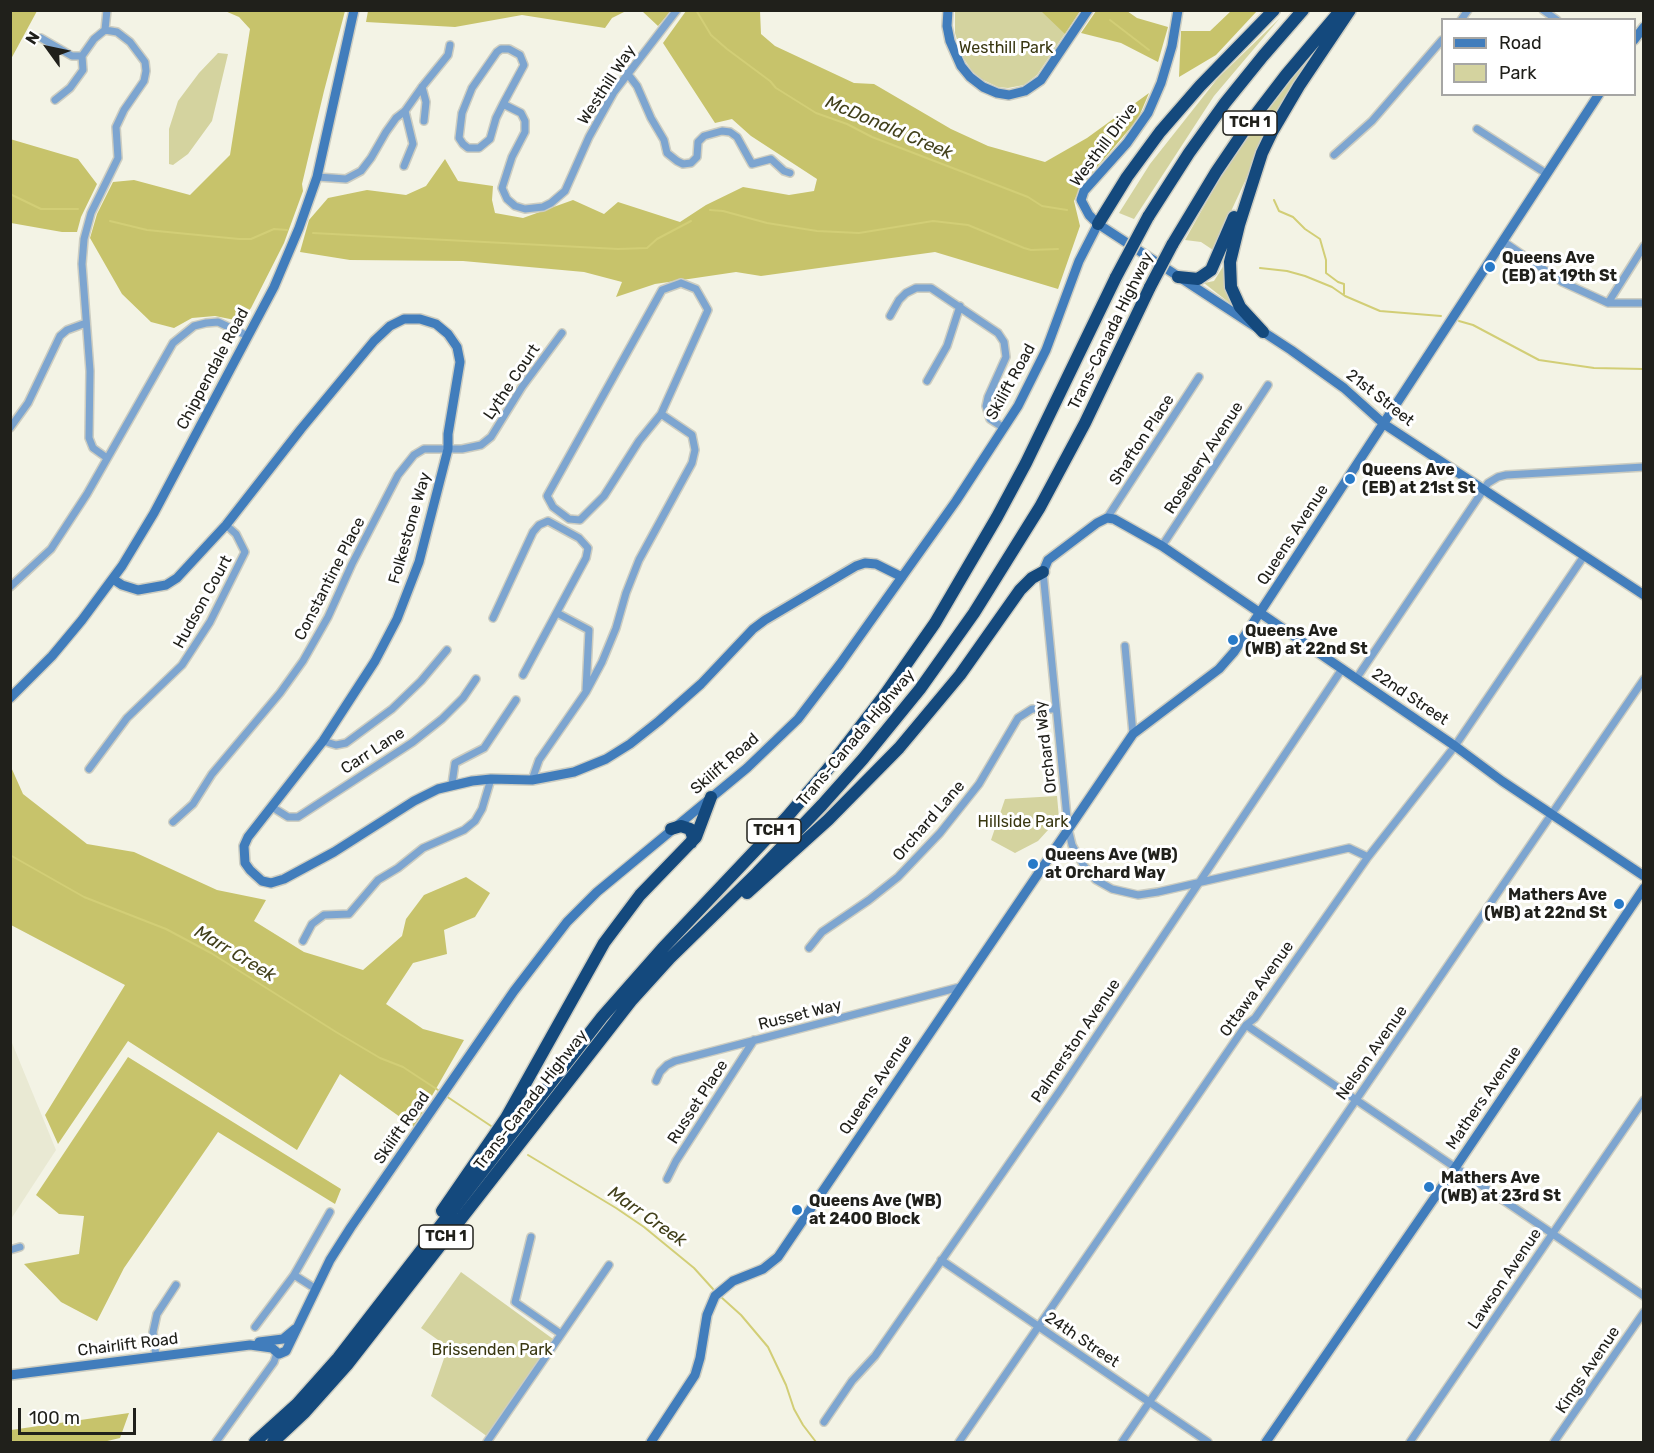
<!DOCTYPE html>
<html>
<head>
<meta charset="utf-8">
<style>
  body { margin:0 }
  #map { position:relative; width:1654px; height:1453px; overflow:hidden; background:#f3f3e5; font-family:Rubik,sans-serif }
  canvas { display:block }
  .frame { position:absolute; inset:0; border:12px solid #20201b; pointer-events:none }
  .legend { position:absolute; left:1441px; top:18px; width:195px; height:78px; box-sizing:border-box; background:#fff; border:2px solid #a6a6a4; margin:0; padding:8px 10px; list-style:none; font-size:18px; color:#20201b }
  .legend li { display:flex; align-items:center; gap:12px; height:30px }
  .legend b { width:30px; border:2px solid #a6a6a4 }
  .north { position:absolute; left:18px; top:18px; width:60px; height:60px; -webkit-text-stroke:4px #fff; paint-order:stroke; rotate:303deg; font-size:16px; font-weight:700; line-height:24px; text-align:center; color:#20201b }
  .north::after { content:''; display:block; margin:auto; width:21px; height:27px; background:#20201b; clip-path:polygon(50% 0,100% 100%,50% 72%,0 100%) }
  .scale { position:absolute; left:18px; top:1408px; width:118px; height:27px; box-sizing:border-box; border:3px solid #20201b; border-top:0; padding-left:8px; font-size:18px; line-height:21px; white-space:nowrap; color:#20201b; -webkit-text-stroke:4px #fff; paint-order:stroke }
</style>
</head>
<body>
<div id="map">
<canvas width="1654" height="1453"></canvas>
<div class="frame"></div>
<ul class="legend">
<li><b style="height:8px;background:#417dbc"></b>Road</li>
<li><b style="height:16px;background:#d4d39f"></b>Park</li>
</ul>
<div class="north">N</div>
<div class="scale">100 m</div>
</div>
<script>
const c = document.querySelector('canvas').getContext('2d');
c.lineJoin = 'round';
function paint(path, color) { c.fillStyle = color; c.fill(path, 'evenodd'); }
const poly = rows => new Path2D(rows.map(r => 'M' + r).join(''));
function strokePath(path, color, width, dash) { c.strokeStyle = color; c.lineWidth = width; c.lineCap = dash ? 'butt' : 'round'; c.setLineDash(dash || []); c.stroke(path); }
function label(font, color, halo, rows, align = 'center') {
  c.font = font + ' Rubik,sans-serif'; c.lineWidth = 6; c.setLineDash([]); c.textBaseline = 'middle'; c.strokeStyle = halo; c.fillStyle = color; for (const [text, x, y, turn = 0] of rows) {
    c.save(); c.translate(x, y); c.rotate((+turn || 0) * Math.PI / 180); c.textAlign = isNaN(turn) ? turn : align; if (halo) c.strokeText(text, 0, 0); c.fillText(text, 0, 0); c.restore();
  }
}
paint(poly([
  [10,1038,56,1150,11,1219]
]), '#e9e9d3');
paint(poly([
  [955,11,1080,11,1037,75,1024,85,1008,88,998,87,981,79,972,71,962,56,955,33],
  [1280,18,1214,96,1134,219,1119,213,1150,164,1218,78],
  [218,53,228,54,212,121,188,154,173,165,169,164,169,129,178,101,199,73],
  [1303,63,1308,67,1266,136,1213,250,1201,242,1185,240,1226,167],
  [1224,265,1232,305,1204,283,1214,281],
  [1057,796,1059,818,1038,841,1015,853,991,840,1005,799],
  [461,1272,553,1339,488,1437,431,1396,448,1347,421,1328]
]), '#d4d39f');
paint(poly([
  [11,10,37,11,11,59,10,11],
  [225,11,345,11,324,91,302,184,303,191,284,243,251,308,243,318,235,320,215,316,192,318,174,328,151,322,122,294,90,238,97,214,113,182,134,180,190,195,230,155,250,29,239,17],
  [368,11,368,10,626,11,612,18,605,28,522,15,455,27,366,22],
  [642,11,671,11,658,26],
  [686,11,760,11,761,34,775,46,854,83,874,84,951,129,988,146,1045,162,1087,138,1149,93,1138,119,1082,185,1074,201,1080,226,1058,289,935,252,761,276,736,272,655,284,616,297,622,282,584,272,463,261,350,260,300,252,309,220,328,198,367,190,406,195,426,186,445,159,458,181,493,186,492,200,495,213,523,218,573,200,604,214,618,202,680,222,706,205,743,187,789,195,814,191,817,179,751,136,732,119,715,123,663,43],
  [1041,11,1080,11,1065,34],
  [1096,11,1127,11,1137,18,1168,27,1158,62,1121,43,1081,33],
  [1231,11,1257,11,1216,55,1179,77,1181,31,1210,31],
  [10,139,78,159,97,184,81,217,77,232,62,232,11,223],
  [11,767,23,794,87,844,134,852,217,890,266,900,254,921,304,952,363,970,402,936,406,919,424,895,466,877,490,893,475,917,444,930,447,954,413,963,386,1004,423,1029,464,1040,414,1127,340,1074,297,1150,128,1041,58,1144,45,1115,125,985,11,925],
  [128,1057,341,1189,335,1204,218,1132,124,1268,97,1321,61,1302,24,1264,79,1254,84,1216,59,1214,36,1195],
  [129,1413,120,1438,103,1442,11,1442,11,1430]
]), '#c7c36b');
strokePath(poly([
  [696,10,711,35,727,49,770,81,776,88,816,113,847,124,872,137,1028,197,1042,206,1067,210],
  [1110,20,1149,50],
  [10,194,41,209,78,209],
  [1274,200,1279,211,1293,217,1305,229,1320,239,1326,260,1326,273,1338,282,1344,284,1344,294],
  [710,210,723,211,767,223,817,231,859,233,933,221,968,225,1024,248,1031,250,1058,249],
  [110,221,147,230,239,239,251,239,274,229,287,230],
  [313,233,618,249,647,248,657,239,691,221],
  [1260,268,1287,271,1305,276,1332,287,1345,296,1380,311,1441,316],
  [1459,321,1473,325,1539,360,1594,368,1644,369],
  [10,855,84,897,166,929,211,953,336,1032,380,1058,403,1067,438,1090],
  [446,1096,494,1128],
  [528,1155,616,1208,644,1227,694,1268,713,1289],
  [721,1297,741,1315,768,1347,786,1385,794,1409,803,1425,816,1442]
]), '#d2ce76', 2);
const street = poly([
  [1543,10,1557,20],
  [1461,20,1468,10],
  [105,30,107,10],
  [41,38,72,56,82,56],
  [627,73,637,86,651,118,664,140,667,153,677,161,683,164,691,163,697,157,698,142,704,136,722,131,730,132,737,137,752,164,771,159,784,171,790,173],
  [422,87,426,102,424,121],
  [55,100,70,88,83,70,82,56,94,39,105,30,117,32,130,42,145,62,146,71,144,81,124,110,116,127,118,158,91,213,84,239,82,264,90,371,89,438,93,448,107,458],
  [503,104,524,65,520,55,509,49,501,49,497,52,472,88,462,113,459,138,463,144,468,148,479,148,490,139,496,118,503,104,521,113,525,121,525,132,512,157,502,188,507,199,515,206,525,209,543,207,551,203,565,191,589,137,614,92,677,10],
  [1477,129,1547,174],
  [1334,155,1372,121,1442,40],
  [404,166,413,144,405,111],
  [317,177,346,179,361,171,371,158,386,132,396,118,405,111,422,87,448,55,450,45],
  [1504,242,1562,282,1608,303,1644,303],
  [681,283,696,289,708,310,661,414,639,441,604,496,580,520,569,519,553,507,547,496,662,290,681,283],
  [1608,303,1644,246],
  [890,316,899,300,906,293,916,288,931,288,998,333,1004,342,1006,357,988,397,986,406,990,419,1004,428],
  [927,381,947,346,960,306],
  [10,428,28,403,60,336,67,330,86,323],
  [1107,518,1199,377],
  [1162,546,1268,385],
  [1043,572,1068,828,1072,845,1084,866,1096,880,1112,889,1138,895,1158,892,1349,848,1368,857],
  [10,587,51,549,87,494,173,343,194,326,206,323,218,322,248,336],
  [557,613,589,630,586,690],
  [493,618,533,532,539,525,548,521,579,538,588,548,586,558,523,675],
  [1125,646,1133,734],
  [1356,679,1488,483,1498,477,1506,475,1644,467],
  [323,741,336,745,346,743,392,709,421,681,447,650],
  [89,769,127,718,182,665,210,622,245,552,236,534,226,525],
  [532,780,539,760,586,692,602,662,616,628,626,593,639,560,692,463,695,450,692,435,661,414],
  [452,784,455,763,484,748,516,700],
  [272,807,288,817,298,817,413,742,442,719,463,698,476,679],
  [173,822,193,804,212,774,280,693,303,661,328,617,352,564,398,475,414,455,424,449,462,449,481,445,491,437,522,387,562,333],
  [303,941,312,924,324,915,349,914,378,880,398,868,423,848,464,830,475,821,482,809,491,779],
  [809,948,822,932,869,900,898,877,940,833,979,784,1018,718,1032,709,1055,709],
  [1246,1025,1644,1296],
  [656,1081,660,1072,667,1065,675,1061,960,987],
  [667,1179,676,1161,754,1040],
  [531,1237,515,1302,561,1334],
  [10,1250,20,1247],
  [941,1260,1208,1442],
  [294,1275,316,1289],
  [255,1327,294,1275,330,1212],
  [156,1357,153,1332,157,1314,176,1285],
  [824,1422,852,1381,875,1356,1061,1089,1342,669],
  [216,1442,274,1362,277,1353],
  [487,1442,609,1265],
  [959,1442,1246,1025,1255,1018,1368,857,1455,746,1584,556],
  [1122,1442,1644,679],
  [1410,1442,1644,1100],
  [1554,1442,1644,1312]
]);
const secondary = poly([
  [948,10,947,26,950,41,961,66,970,77,983,87,997,93,1009,95,1025,91,1041,80,1088,10],
  [1178,10,1172,46,1161,83,1148,113,1127,143,1084,191,1081,200,1089,215,1098,224,1291,350,1344,388,1384,424,1644,595],
  [1634,40,1644,27],
  [1043,572,1048,560,1097,523,1107,518,1114,519,1162,546,1209,578,1455,746,1502,781,1644,876],
  [113,579,122,585,138,590,166,585,177,578,226,525,301,429,374,341,390,326,404,319,420,319,436,324,448,334,457,347,460,362,448,434,448,449,419,562,397,619,375,661,323,741,248,837,244,846,245,863,250,870,262,881,271,883,284,879,334,852,414,801,438,789,472,781,491,779,532,780,574,772,606,759,630,744,659,721,701,684,753,629,765,620,856,566,865,563,876,564,902,577],
  [10,698,52,656,82,620,122,566,154,513,274,287,299,228,317,177,354,10],
  [259,1342,283,1339,295,1329],
  [10,1375,250,1345,272,1348,279,1354,286,1351,330,1260,351,1227,514,991,547,948,567,922,597,892,747,768,798,719,840,664,956,501,1018,406,1046,350,1079,261,1098,224],
  [651,1442,695,1375,700,1358,707,1315,715,1296,733,1281,763,1269,778,1257,1133,734,1219,669,1234,652,1599,94],
  [1266,1442,1455,1168,1644,888]
]);
const highway = poly([
  [1148,217,1189,153,1225,103,1263,56,1303,10],
  [1098,224,1127,177,1160,132,1200,86,1274,10],
  [1172,245,1216,172,1250,122,1286,75,1341,10],
  [1178,277,1198,279,1211,270,1234,217],
  [1263,332,1240,307,1231,287,1230,262,1239,225,1262,153,1272,132,1299,86,1350,10],
  [671,829,681,826,690,829,693,837,691,843],
  [747,893,828,820,899,748,960,675,1020,590,1032,578,1043,572],
  [442,1211,506,1118,604,943,640,895,696,837,711,797],
  [255,1442,297,1404,338,1358,602,1017,662,949,787,817,827,770,884,696,935,623,997,517,1026,463,1116,277],
  [273,1442,305,1412,347,1365,631,1001,670,958,757,873,822,805,863,759,920,689,974,613,1040,507,1085,423,1150,287]
]);
strokePath(street, '#cdcdc1', 10);
strokePath(secondary, '#cdcdc1', 12);
strokePath(highway, '#cdcdc1', 15);
strokePath(street, '#7da5d0', 7);
strokePath(secondary, '#417dbc', 9);
strokePath(highway, '#14497d', 12);
const highwayBridge = poly([
  [1116,277,1148,217],
  [1150,287,1172,245]
]);
strokePath(highwayBridge, '#cdcdc1', 15, []);
strokePath(highwayBridge, '#14497d', 12);
for (const [x, y, r, color] of [
  [1490,267,6,"#287ac8"],
  [1350,479,6,"#287ac8"],
  [1233,640,6,"#287ac8"],
  [1033,864,6,"#287ac8"],
  [1619,904,6,"#287ac8"],
  [1429,1187,6,"#287ac8"],
  [797,1210,6,"#287ac8"]
]) { const dot = new Path2D(); dot.arc(x, y, r, 0, 2 * Math.PI); c.fillStyle = color; c.fill(dot); strokePath(dot, '#fff', 2); }
for (const [x, y, w] of [
  [1250,123,54],
  [774,831,54],
  [446,1237,54]
]) { const box = new Path2D(); box.roundRect(x - w / 2, y - 12, w, 24, 4.5); c.fillStyle = '#fff'; c.fill(box); strokePath(box, '#20201b', 1.5); }
label('bold 15px', '#20201b', null, [
  ["TCH 1",1250,123],
  ["TCH 1",774,831],
  ["TCH 1",446,1237]
]);
label('16px', '#393711', '#fff', [
  ["Westhill Park",1006,48],
  ["Hillside Park",1023,822],
  ["Brissenden Park",492,1350]
]);
label('16px', '#20201b', '#fff', [
  ["Westhill Way",607,85,-57],
  ["Westhill Drive",1104,145,-53],
  ["Trans-Canada Highway",1111,331,-64],
  ["Chippendale Road",213,369,-62],
  ["Lythe Court",512,382,-56],
  ["Skilift Road",1011,382,-61],
  ["21st Street",1380,398,38],
  ["Shafton Place",1142,440,-57],
  ["Rosebery Avenue",1204,458,-57],
  ["Folkestone Way",410,528,-74],
  ["Queens Avenue",1293,535,-57],
  ["Constantine Place",330,579,-63],
  ["Hudson Court",203,602,-61],
  ["22nd Street",1410,697,34],
  ["Trans-Canada Highway",856,738,-50],
  ["Orchard Way",1046,747,-97],
  ["Carr Lane",373,751,-33],
  ["Skilift Road",725,764,-41],
  ["Orchard Lane",929,821,-49],
  ["Ottawa Avenue",1257,989,-54],
  ["Russet Way",800,1015,-14],
  ["Palmerston Avenue",1076,1041,-56],
  ["Nelson Avenue",1372,1053,-55],
  ["Queens Avenue",876,1085,-56],
  ["Mathers Avenue",1484,1098,-56],
  ["Trans-Canada Highway",531,1100,-52],
  ["Russet Place",698,1102,-57],
  ["Skilift Road",402,1128,-55],
  ["Lawson Avenue",1505,1279,-56],
  ["24th Street",1082,1340,34],
  ["Chairlift Road",128,1345,-7],
  ["Kings Avenue",1588,1370,-56]
]);
label('bold 16px', '#20201b', '#fff', [
  ["Queens Ave",1502,258],
  ["(EB) at 19th St",1502,276],
  ["Queens Ave",1362,470],
  ["(EB) at 21st St",1362,488],
  ["Queens Ave",1245,631],
  ["(WB) at 22nd St",1245,649],
  ["Queens Ave (WB)",1045,855],
  ["at Orchard Way",1045,873],
  ["Mathers Ave",1607,895,"right"],
  ["(WB) at 22nd St",1607,913,"right"],
  ["Mathers Ave",1441,1178],
  ["(WB) at 23rd St",1441,1196],
  ["Queens Ave (WB)",809,1201],
  ["at 2400 Block",809,1219]
], 'left');
label('italic 18px', '#42401b', '#fff', [
  ["McDonald Creek",889,128,23],
  ["Marr Creek",235,954,31],
  ["Marr Creek",647,1217,35]
]);
</script>
</body>
</html>
